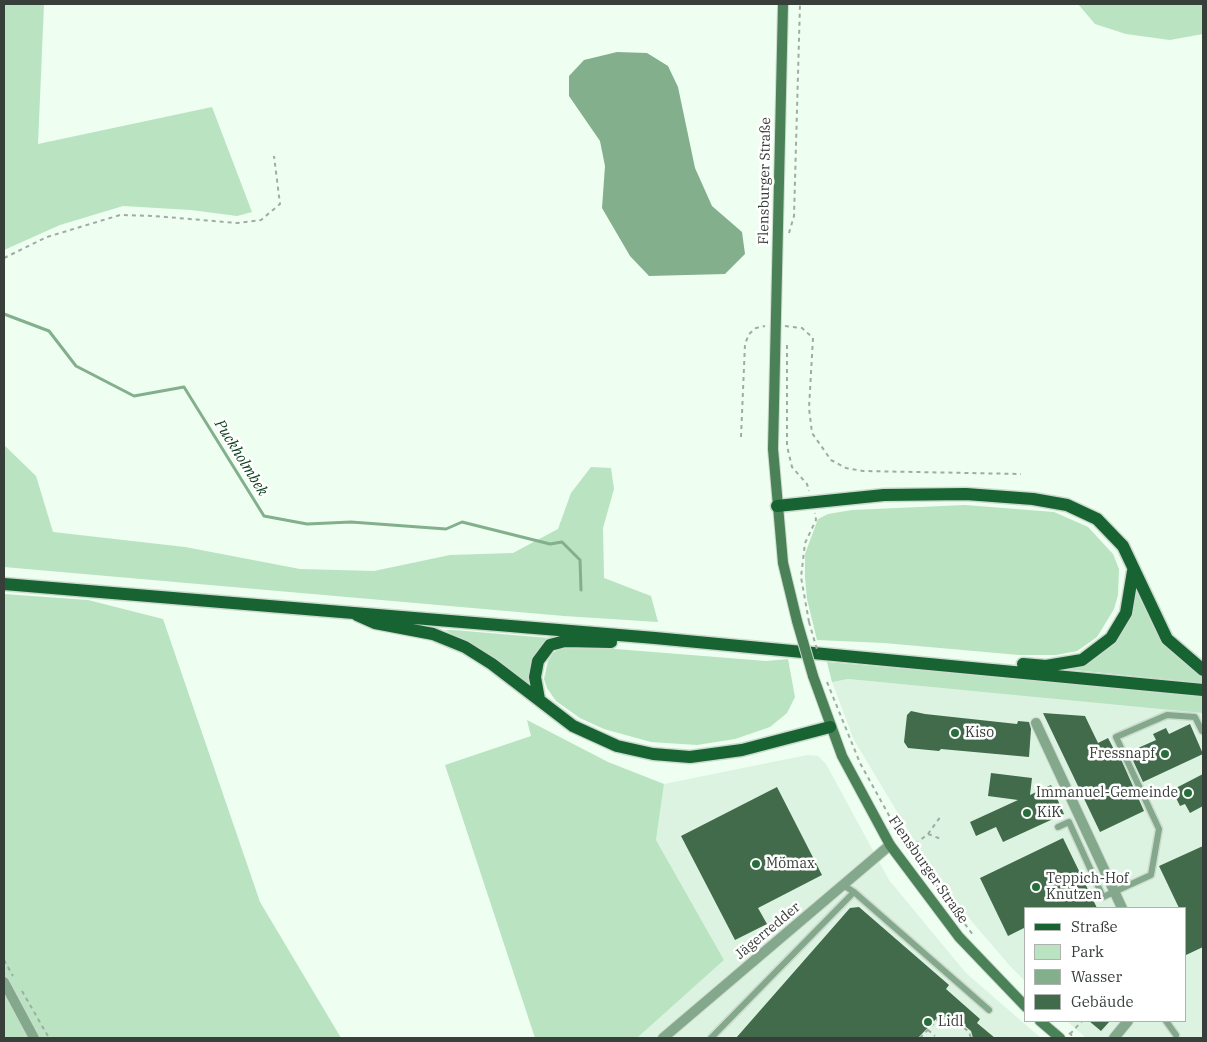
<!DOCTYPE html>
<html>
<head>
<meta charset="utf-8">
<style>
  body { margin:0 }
  #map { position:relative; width:1207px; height:1042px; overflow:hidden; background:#eefef0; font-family:"IBM Plex Serif",serif }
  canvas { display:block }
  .frame { position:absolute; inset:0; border:5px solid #383e39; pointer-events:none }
  .legend { position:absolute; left:1024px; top:907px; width:162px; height:115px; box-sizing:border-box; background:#fff; border:1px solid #afb2b0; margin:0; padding:6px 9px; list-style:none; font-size:15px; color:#383e39 }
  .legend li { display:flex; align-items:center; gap:10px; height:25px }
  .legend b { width:25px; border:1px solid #afb2b0 }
</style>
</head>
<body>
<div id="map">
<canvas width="1207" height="1042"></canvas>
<div class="frame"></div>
<ul class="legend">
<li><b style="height:6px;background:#176432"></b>Straße</li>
<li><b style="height:14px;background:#b9e3c1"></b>Park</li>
<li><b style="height:14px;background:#83af8c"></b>Wasser</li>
<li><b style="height:14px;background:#426b4b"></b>Gebäude</li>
</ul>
</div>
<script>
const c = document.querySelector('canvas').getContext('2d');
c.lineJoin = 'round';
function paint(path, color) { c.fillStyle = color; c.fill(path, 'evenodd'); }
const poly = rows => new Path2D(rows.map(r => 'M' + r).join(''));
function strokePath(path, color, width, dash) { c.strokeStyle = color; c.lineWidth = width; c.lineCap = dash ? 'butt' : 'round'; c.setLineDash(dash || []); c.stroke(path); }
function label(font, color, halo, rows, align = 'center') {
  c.font = font + ' "IBM Plex Serif",serif'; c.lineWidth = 5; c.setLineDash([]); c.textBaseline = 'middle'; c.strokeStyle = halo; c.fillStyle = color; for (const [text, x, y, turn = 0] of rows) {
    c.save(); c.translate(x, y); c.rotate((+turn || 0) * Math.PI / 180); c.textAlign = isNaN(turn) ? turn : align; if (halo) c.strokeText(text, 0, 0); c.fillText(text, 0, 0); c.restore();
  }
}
paint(poly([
  [848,679,1203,712,1203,1038,1086,1038,1067,1021,1186,1021,1186,908,1026,908,1026,982,1010,966,973,923,929,865,854,740,832,682],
  [807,755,818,756,826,764,889,880,966,973,1041,1038,637,1038,724,960,656,840,664,784]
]), '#ddf3e1');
paint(poly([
  [4,4,44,4,38,144,212,107,252,212,237,216,191,210,123,206,60,225,4,250],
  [1078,4,1203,4,1203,34,1170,40,1126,34,1095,24],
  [4,445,36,476,53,532,185,547,300,569,374,571,450,555,513,553,558,529,571,493,591,467,611,468,614,489,603,528,604,578,651,596,658,622,564,616,4,567],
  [965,505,1054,512,1088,527,1113,554,1119,569,1118,595,1114,609,1097,637,1077,651,1056,655,1019,655,884,643,817,640,807,599,805,577,805,554,818,519,828,514,852,510],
  [1136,584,1158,632,1171,652,1203,678,1203,683,1064,669,1101,650],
  [4,594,88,600,163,619,260,902,341,1038,4,1038],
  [445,630,453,630,549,638,535,654,530,668,529,686,483,651],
  [578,646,766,661,788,659,795,697,787,713,770,727,735,739,697,745,651,742,604,729,580,718,556,701,547,688,544,679,548,661,553,653,564,647],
  [827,662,1203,695,1203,713,848,679,832,682],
  [527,720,608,762,664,784,656,840,724,960,637,1038,535,1038,445,765,531,736]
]), '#b9e3c1');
paint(poly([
  [617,52,647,53,668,66,678,87,695,168,712,206,742,232,745,254,725,274,649,276,630,256,602,208,605,166,600,141,569,96,569,76,584,60]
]), '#83af8c');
strokePath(poly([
  [4,314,49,331,76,366,134,396,184,387,264,516,307,524,351,522,446,529,462,522,550,544,562,542,580,560,581,590]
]), '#83af8c', 3);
paint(poly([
  [911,711,925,714,1017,724,1018,721,1029,722,1031,729,1029,757,941,749,939,751,908,748,904,742,907,715],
  [1043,713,1085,716,1098,743,1108,738,1118,757,1120,757,1144,811,1100,832],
  [1190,724,1203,754,1143,782,1129,752,1156,740,1153,734,1166,728,1169,734],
  [991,773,1032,778,1030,795,1051,785,1064,814,1003,842,996,827,976,836,970,822,1018,800,988,796],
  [1203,774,1203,806,1190,813,1185,804,1180,806,1172,790],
  [777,787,822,875,758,908,767,924,735,940,681,836],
  [1063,838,1097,908,1026,908,1026,927,1008,936,980,878],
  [1203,846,1203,947,1186,955,1186,908,1179,908,1159,866],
  [859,907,949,985,946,989,980,1019,977,1023,995,1038,973,1038,971,1031,954,1017,938,1017,918,1038,736,1038,850,908],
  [1089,1021,1110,1021,1101,1031]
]), '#426b4b');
const lane = poly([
  [1058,827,1069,822,1103,897,1151,875,1159,829,1116,737,1167,715,1195,717,1202,731],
  [854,892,989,1010],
  [1166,1021,1176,1035],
  [711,1038,854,892,843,885]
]);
const street = poly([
  [1036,723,1122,908],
  [4,982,34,1038],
  [663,1038,890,845],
  [1114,1038,1128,1021]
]);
const secondary = poly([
  [783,4,773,449,783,563,797,621],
  [813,676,842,756,890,845,959,937,1026,1007],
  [1040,1021,1060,1038]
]);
const primary = poly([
  [777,506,884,495,966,494,1033,499,1067,505,1097,519,1123,546,1167,639,1203,670],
  [4,584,655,638,1203,690],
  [357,615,375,623,433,634,465,647,492,664,573,726,617,746,653,754,690,757,742,750,830,727],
  [1023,664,1046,666,1082,660,1111,638,1126,613,1133,571],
  [539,699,535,677,538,661,550,645,565,641,611,642]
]);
strokePath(lane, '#cddbcf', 9);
strokePath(street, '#cddbcf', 12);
strokePath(secondary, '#cddbcf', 12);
strokePath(primary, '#cddbcf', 15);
strokePath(poly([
  [789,233,794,216,800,4],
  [4,258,47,237,120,215,154,216,237,223,261,220,280,204,274,156],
  [785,326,802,328,813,338,809,408,812,433,831,460,846,468,863,471,1021,474],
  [787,345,787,446,792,467,807,484,809,491],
  [741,437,745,344,749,334,756,328,765,326],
  [809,622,801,577,805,543,816,520,815,513],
  [827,682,860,763,901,837,973,935],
  [928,834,941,839],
  [909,849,928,834,941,816],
  [4,960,13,976],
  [22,991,49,1038],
  [928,1030,935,1036],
  [1069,1033,1075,1038],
  [1070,1034,1082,1021],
  [920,1038,939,1018,953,1019,969,1032,971,1038]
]), '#a0aca2', 2, [4, 4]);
strokePath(lane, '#84a88b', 6);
strokePath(street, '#84a88b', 10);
strokePath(secondary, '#4a8157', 10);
strokePath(primary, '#176432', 12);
const secondaryBridge = poly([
  [797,621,813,676]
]);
strokePath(secondaryBridge, '#cddbcf', 12, []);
strokePath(poly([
  [809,622,818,653]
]), '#a0aca2', 2, [4, 4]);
strokePath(secondaryBridge, '#4a8157', 10);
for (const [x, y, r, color] of [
  [955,733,5,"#266e3c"],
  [1165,754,5,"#266e3c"],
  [1188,793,5,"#266e3c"],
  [1027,813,5,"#266e3c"],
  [756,864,5,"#266e3c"],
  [1036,887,5,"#266e3c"],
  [928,1022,5,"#266e3c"]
]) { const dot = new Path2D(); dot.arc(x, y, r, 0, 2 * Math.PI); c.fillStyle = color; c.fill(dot); strokePath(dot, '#fff', 2); }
label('14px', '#383e39', '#fff', [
  ["Flensburger Straße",765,181,-89],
  ["Flensburger Straße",928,870,55],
  ["Jägerredder",768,931,-40]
]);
label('14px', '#383e39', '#fff', [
  ["Kiso",965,733],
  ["Fressnapf",1155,754,"right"],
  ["Immanuel-Gemeinde",1178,793,"right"],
  ["KiK",1037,813],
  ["Mömax",766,864],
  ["Teppich-Hof",1046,879],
  ["Knutzen",1046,895],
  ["Lidl",938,1022]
], 'left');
label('italic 15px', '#0f4220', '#fff', [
  ["Puckholmbek",241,458,58]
]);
</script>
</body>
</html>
